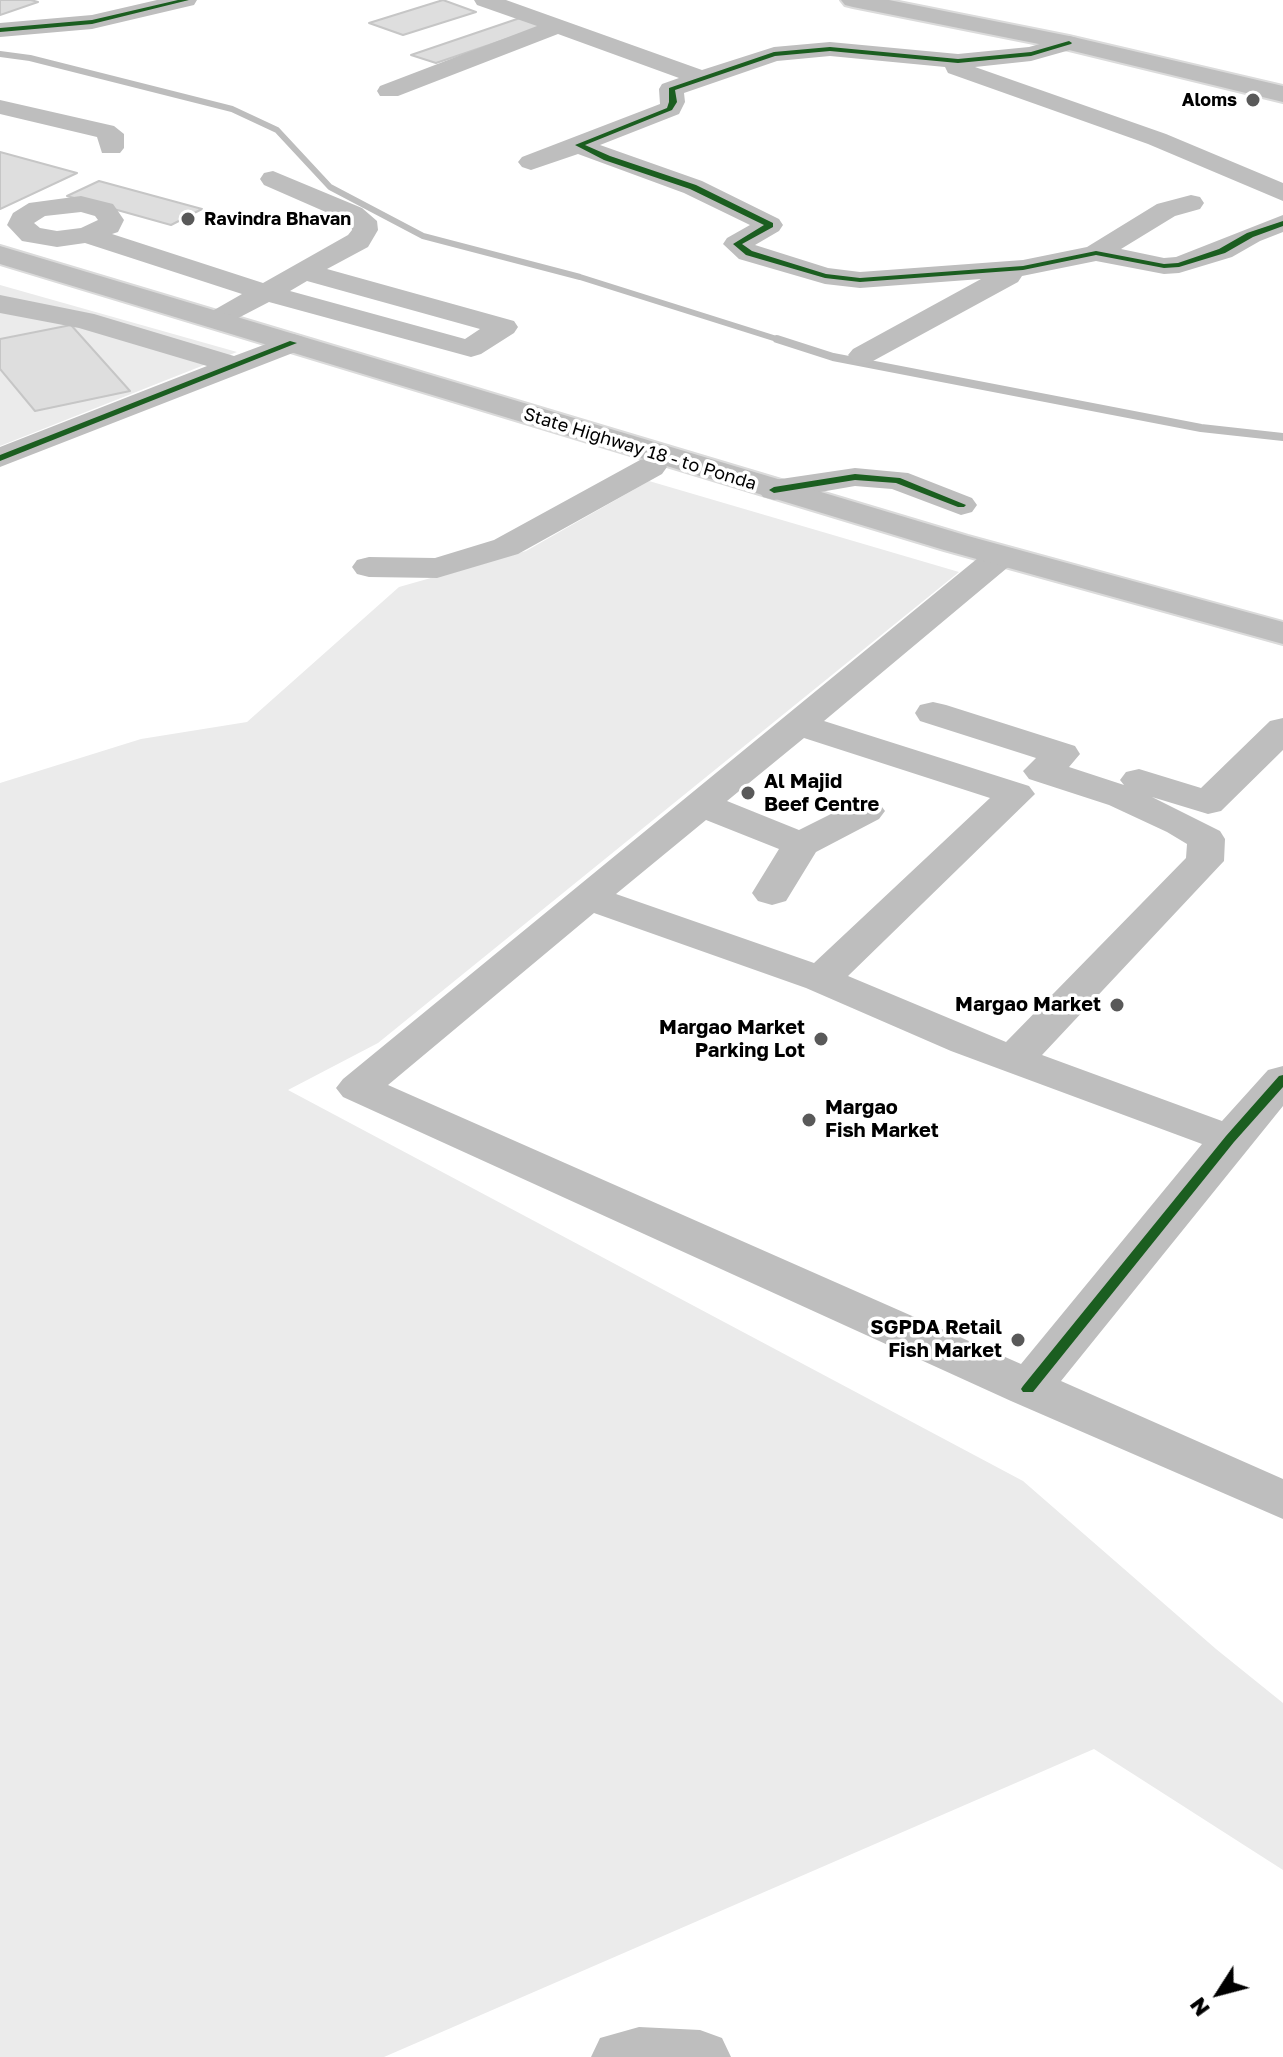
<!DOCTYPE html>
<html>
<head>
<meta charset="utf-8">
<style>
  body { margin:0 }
  #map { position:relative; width:1283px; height:2057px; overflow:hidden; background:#fff; font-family:"Golos Text",sans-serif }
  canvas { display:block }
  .north { position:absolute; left:1179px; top:1953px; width:80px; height:80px; -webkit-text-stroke:6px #fff; paint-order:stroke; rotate:234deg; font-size:22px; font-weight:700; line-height:32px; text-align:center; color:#000 }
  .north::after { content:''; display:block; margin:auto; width:28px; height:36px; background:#000; clip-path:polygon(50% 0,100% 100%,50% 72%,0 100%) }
</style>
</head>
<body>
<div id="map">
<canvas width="1283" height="2057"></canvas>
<div class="north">N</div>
</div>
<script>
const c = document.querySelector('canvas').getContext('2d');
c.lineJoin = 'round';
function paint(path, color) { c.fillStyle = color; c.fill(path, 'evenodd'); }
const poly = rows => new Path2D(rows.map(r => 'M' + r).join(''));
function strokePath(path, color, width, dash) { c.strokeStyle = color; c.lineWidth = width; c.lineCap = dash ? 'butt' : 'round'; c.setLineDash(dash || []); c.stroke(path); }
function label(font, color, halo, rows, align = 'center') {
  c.font = font + ' "Golos Text",sans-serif'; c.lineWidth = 7; c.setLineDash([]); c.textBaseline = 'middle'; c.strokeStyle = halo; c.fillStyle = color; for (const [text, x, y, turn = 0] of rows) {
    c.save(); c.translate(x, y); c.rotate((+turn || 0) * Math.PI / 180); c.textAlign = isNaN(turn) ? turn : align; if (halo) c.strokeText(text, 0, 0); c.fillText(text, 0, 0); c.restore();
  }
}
paint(poly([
  [0,285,237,352,0,446],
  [649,481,959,572,378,1043,288,1090,1023,1481,1216,1649,1283,1703,1283,1870,1094,1749,384,2057,0,2057,0,783,141,739,247,722,399,587,526,551]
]), '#ebebeb');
strokePath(poly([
  [0,54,30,58,232,109,277,130,330,187,423,236,580,277,783,341]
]), '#bdbdbd', 6);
strokePath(poly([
  [777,339,833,357,1201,428,1283,437]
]), '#bdbdbd', 8);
const building = poly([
  [0,0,31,0,38,2,0,15,0,0],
  [443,0,476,12,403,35,369,23,443,0],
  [520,18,545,26,436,63,411,55,520,18],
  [0,152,77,173,0,209,0,152],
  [99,181,202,209,171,225,67,196,99,181],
  [71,325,130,391,35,411,0,369,0,339,71,325]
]);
paint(building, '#dedede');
strokePath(building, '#c6c6c6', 2);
const major = poly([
  [841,0,889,0,1069,36,1283,86,1283,102,1069,50,853,7,845,5,841,0],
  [0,246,968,536,1283,622,1283,644,944,550,0,264,0,246]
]);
strokePath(major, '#dbdbdb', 4);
paint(poly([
  [157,0,197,0,194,5,92,29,0,37,0,23,92,15,157,0],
  [474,0,506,0,702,70,774,47,830,42,958,54,1029,47,1069,36,1077,38,1081,43,1077,48,1031,61,975,67,1166,134,1283,183,1283,201,1148,144,948,73,945,67,830,56,777,61,684,93,685,102,679,114,600,145,702,181,779,219,783,225,779,231,755,245,828,268,860,272,1023,260,1087,247,1157,204,1191,195,1200,197,1204,203,1200,209,1175,216,1121,249,1164,258,1176,257,1283,215,1283,232,1260,241,1232,257,1179,273,1164,274,1096,261,1022,276,1018,282,873,361,863,364,853,361,848,355,853,349,981,279,860,288,825,284,739,259,723,244,727,238,750,225,684,193,578,154,531,170,522,167,518,162,522,157,660,104,659,89,662,84,679,78,558,34,398,96,380,96,377,91,380,86,537,26,477,5,474,0],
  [0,100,114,126,124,134,124,148,120,153,102,153,97,137,0,114,0,100],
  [273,171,362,208,377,221,378,230,368,247,327,269,514,321,518,327,514,333,481,354,471,357,269,302,217,329,207,326,203,320,207,314,242,294,85,243,57,247,22,241,7,225,13,213,29,203,81,196,113,204,124,220,118,232,112,234,263,283,348,235,352,230,351,224,344,220,264,185,260,179,264,173,273,171],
  [81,212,95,216,98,220,81,228,57,231,40,228,34,223,45,216,81,212],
  [307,281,480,329,465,339,290,291,307,281],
  [0,295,94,314,234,356,293,334,303,337,308,343,303,349,0,467,0,447,207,366,79,328,0,313,0,295],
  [651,458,662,460,667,467,662,474,518,554,437,578,369,577,357,574,352,567,357,560,369,557,435,558,494,540,640,460,651,458],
  [855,468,908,473,972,498,977,505,972,512,961,515,892,489,855,486,774,500,763,497,758,490,763,483,774,480,855,468],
  [1001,546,1013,549,1018,556,1013,563,824,721,1029,786,1035,794,848,976,1006,1042,1186,858,1187,844,1167,832,1109,805,1029,779,1023,771,1036,758,920,721,915,713,920,705,933,702,946,705,1075,746,1080,754,1069,767,1124,785,1120,780,1126,772,1139,769,1201,788,1270,721,1283,718,1283,750,1221,811,1208,814,1152,797,1220,831,1225,839,1224,861,1042,1055,1222,1121,1268,1070,1283,1066,1283,1106,1061,1381,1283,1479,1283,1519,1011,1401,343,1097,336,1088,343,1079,989,549,1001,546],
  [804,738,990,798,814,963,616,894,706,820,779,849,752,893,758,901,772,905,786,901,816,852,879,819,885,811,879,803,866,800,853,803,799,830,727,801,804,738],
  [594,913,806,988,951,1051,1202,1144,1021,1364,388,1085,594,913],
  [639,2027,700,2030,722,2038,731,2057,591,2057,600,2038,639,2027]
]), '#bebebe');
paint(major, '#bebebe');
paint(poly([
  [178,0,189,0,92,24,0,32,0,28,92,20,178,0],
  [1069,41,1072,43,1071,44,1031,56,958,63,830,51,775,56,675,90,677,102,672,110,585,145,610,156,696,185,773,223,773,227,742,244,752,251,826,274,860,278,1023,266,1096,251,1164,264,1178,263,1219,249,1247,233,1283,221,1283,226,1253,237,1225,253,1179,267,1164,268,1096,255,1023,270,860,282,825,278,746,255,733,244,764,225,690,189,604,160,575,145,667,108,669,102,669,88,774,52,830,47,958,59,1031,52,1069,41],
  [290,341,297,343,0,461,0,455,290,341],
  [855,474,900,478,966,505,964,507,958,507,896,483,855,480,774,493,769,490,774,487,855,474],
  [1283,1075,1283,1087,1234,1142,1033,1392,1023,1392,1021,1389,1023,1386,1226,1136,1279,1076,1283,1075]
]), '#1b5e20');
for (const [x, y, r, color] of [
  [1253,100,8,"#595959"],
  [188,219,8,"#595959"],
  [748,793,8,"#595959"],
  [1117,1005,8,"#595959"],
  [821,1039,8,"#595959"],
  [809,1120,8,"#595959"],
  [1018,1340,8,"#595959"]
]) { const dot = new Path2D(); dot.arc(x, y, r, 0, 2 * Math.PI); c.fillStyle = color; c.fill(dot); strokePath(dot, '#fff', 3); }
label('bold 18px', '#000', '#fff', [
  ["Aloms",1237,100],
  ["Ravindra Bhavan",204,219,"left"]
], 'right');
label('18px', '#000', '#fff', [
  ["State Highway 18 - to Ponda",640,449,17]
]);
label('bold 20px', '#000', '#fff', [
  ["Al Majid",764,782,"left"],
  ["Beef Centre",764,805,"left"],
  ["Margao Market",1101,1005],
  ["Margao Market",805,1028],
  ["Parking Lot",805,1051],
  ["Margao",825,1108,"left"],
  ["Fish Market",825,1131,"left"],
  ["SGPDA Retail",1002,1328],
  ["Fish Market",1002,1351]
], 'right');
</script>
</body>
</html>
